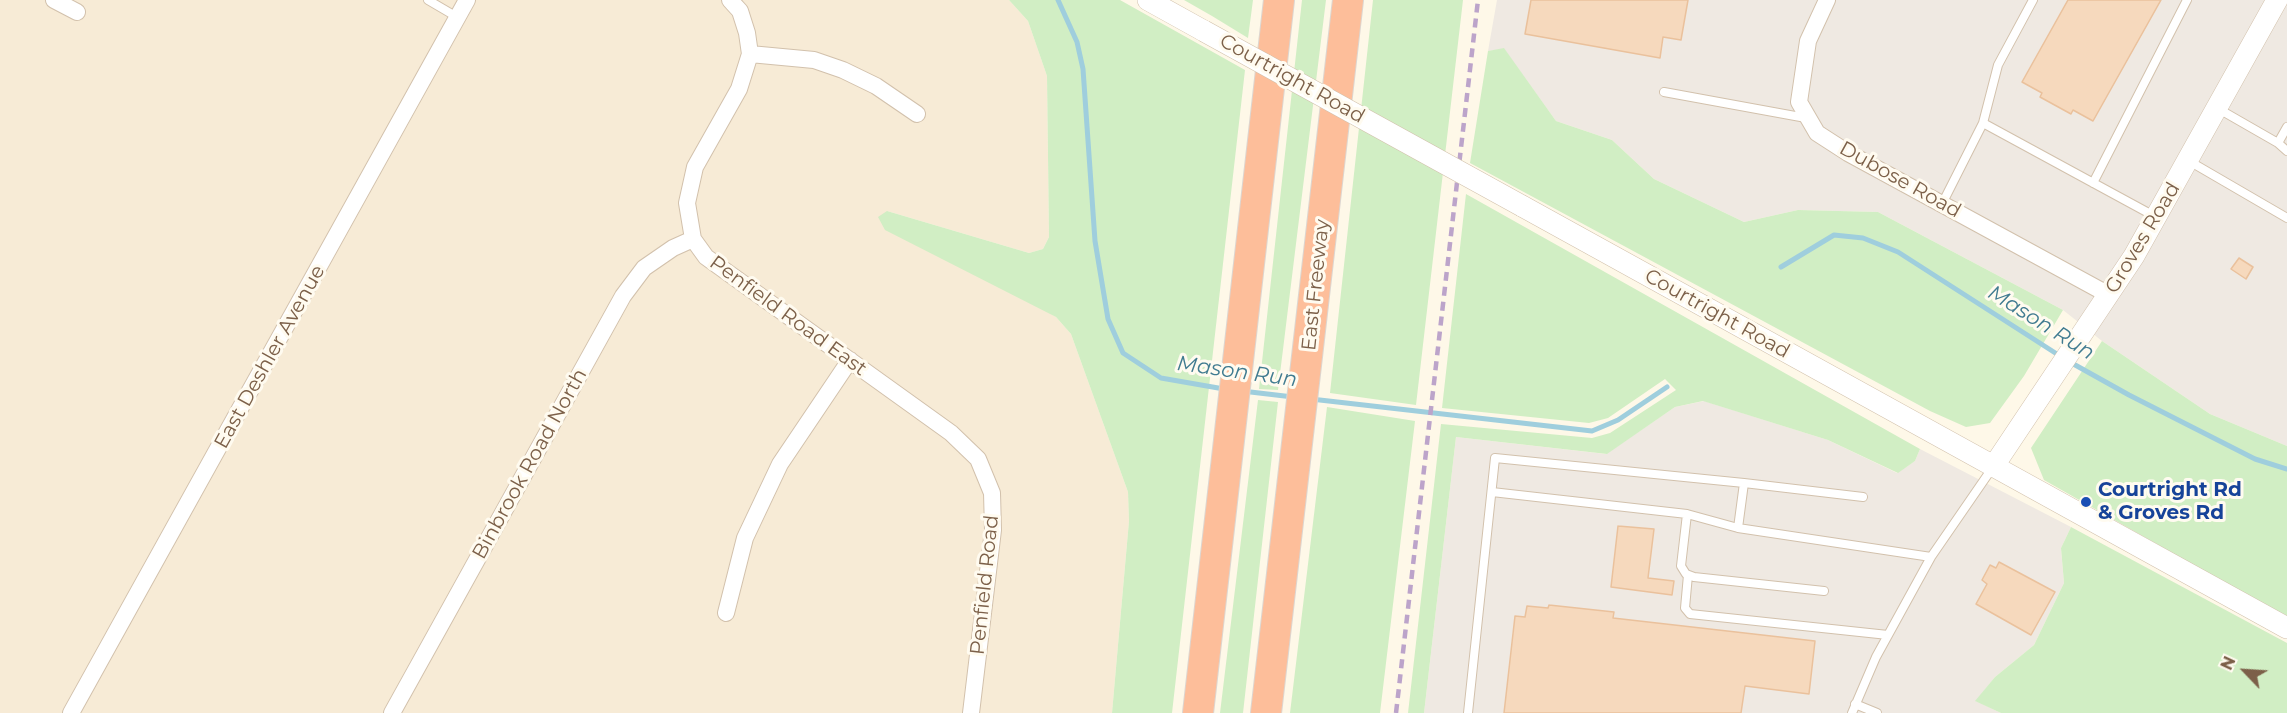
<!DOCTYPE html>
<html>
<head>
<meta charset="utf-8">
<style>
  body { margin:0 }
  #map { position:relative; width:2287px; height:713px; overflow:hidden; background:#fef8e8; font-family:Montserrat,sans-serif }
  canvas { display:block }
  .north { position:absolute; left:2215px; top:641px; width:60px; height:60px; -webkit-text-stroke:4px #fffbf0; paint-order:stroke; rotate:295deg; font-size:16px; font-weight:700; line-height:24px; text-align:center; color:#7c6049 }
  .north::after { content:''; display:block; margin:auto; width:21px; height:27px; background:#7c6049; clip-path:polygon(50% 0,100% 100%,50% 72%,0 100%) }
</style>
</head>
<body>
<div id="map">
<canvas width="2287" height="713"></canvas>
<div class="north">N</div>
</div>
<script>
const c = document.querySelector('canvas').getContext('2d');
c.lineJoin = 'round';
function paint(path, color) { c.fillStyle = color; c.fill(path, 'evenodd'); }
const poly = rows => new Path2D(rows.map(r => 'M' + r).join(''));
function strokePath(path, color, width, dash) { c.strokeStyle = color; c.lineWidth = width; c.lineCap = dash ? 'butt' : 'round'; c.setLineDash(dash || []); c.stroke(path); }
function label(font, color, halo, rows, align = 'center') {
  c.font = font + ' Montserrat,sans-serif'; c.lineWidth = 6; c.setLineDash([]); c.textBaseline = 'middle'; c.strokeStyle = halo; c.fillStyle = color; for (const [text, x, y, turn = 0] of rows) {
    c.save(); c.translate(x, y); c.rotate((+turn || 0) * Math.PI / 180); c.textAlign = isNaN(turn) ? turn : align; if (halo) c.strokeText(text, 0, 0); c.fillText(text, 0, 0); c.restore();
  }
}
paint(poly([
  [0,0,1009,0,1028,21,1047,76,1049,237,1043,249,1029,253,887,211,1056,317,1071,334,1128,492,1129,521,1112,713,0,713]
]), '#f7ebd6');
paint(poly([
  [1497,0,2287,0,2287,446,2210,414,2102,341,2063,310,1878,212,1798,210,1744,222,1654,179,1612,140,1556,121,1504,49,1488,51],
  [1704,401,1828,440,1897,473,1915,461,1920,449,2071,527,2061,548,2064,583,2034,645,1995,677,1976,701,2001,713,1424,713,1456,437,1606,454,1675,407]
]), '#efe9e2');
paint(poly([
  [1009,0,1120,0,1245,70,1172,713,1112,713,1129,521,1128,492,1071,334,1056,317,885,230,878,217,887,211,1029,253,1043,249,1049,237,1047,76,1028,21],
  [1184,0,1253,0,1248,38,1212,16],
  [1302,0,1326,0,1278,390,1259,389],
  [1373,0,1463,0,1416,405,1330,393],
  [1504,48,1556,121,1612,140,1654,179,1744,222,1798,210,1878,212,2063,310,2024,376,1990,423,1966,427,1930,411,1470,163,1488,51],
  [1466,194,1920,449,1915,461,1898,473,1828,440,1703,401,1675,407,1607,454,1456,437,1424,713,1408,713,1441,424,1592,438,1610,433,1676,390,1665,379,1608,418,1589,423,1442,408],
  [2102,341,2210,414,2287,446,2287,618,2044,480,2031,448],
  [1258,400,1278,402,1243,713,1220,713],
  [1327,407,1415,421,1380,713,1290,713],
  [2071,527,2287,643,2287,713,2001,713,1975,701,1995,677,2034,645,2064,583,2061,548]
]), '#d1eec4');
strokePath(poly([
  [1058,0,1077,42,1083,69,1095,241,1108,319,1123,353,1161,378,1224,389],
  [1781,267,1834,235,1863,238,1898,252,2060,356],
  [2068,361,2129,395,2255,459,2287,469],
  [1242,391,1293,397],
  [1311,399,1592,431,1618,420,1667,387]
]), '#9fcedd', 5);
const building = poly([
  [1531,0,1688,0,1681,40,1663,37,1660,58,1525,34,1531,0],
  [2068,0,2161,0,2093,121,2073,110,2071,114,2040,97,2042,93,2022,82,2068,0],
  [2239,258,2253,267,2246,279,2231,269,2239,258],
  [1618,526,1654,529,1648,578,1674,581,1672,595,1611,587,1618,526],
  [1999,562,2055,592,2031,635,1976,604,1987,584,1982,580,1990,565,1996,568,1999,562],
  [1549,605,1614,612,1613,618,1815,641,1809,694,1745,686,1741,713,1504,713,1515,616,1525,617,1527,606,1548,608,1549,605]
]);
paint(building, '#f6d9bd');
strokePath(building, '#eac19c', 1.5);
const service = poly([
  [428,0,457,17],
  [1664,92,1806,118],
  [2217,108,2278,143,2287,127],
  [1983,123,1998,65,2033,0],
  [2278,143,2287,151],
  [2189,161,2287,218],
  [2093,183,2187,0],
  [1942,204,1983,123,2156,217],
  [1744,483,1863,497],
  [1492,492,1687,514,1681,566,1686,574,1694,577,1824,591],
  [1687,514,1738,528],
  [1688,575,1685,608,1690,614,1888,635],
  [1855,704,1877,713],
  [1468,713,1495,458,1744,483,1738,528,1931,557],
  [1852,713,1876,657,1931,557,1993,467]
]);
const minor = poly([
  [54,0,77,12],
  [730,0,740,11,747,33,750,54,739,89,695,167,687,203,693,239,706,257,951,433,978,459,992,493,993,530,971,713],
  [1827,0,1808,41,1799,102,1817,133,1848,153,2109,295],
  [750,54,814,60,843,70,876,86,917,114],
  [726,613,745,538,780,464,850,360],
  [71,713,467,0],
  [392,713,623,296,644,268,673,248,693,239]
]);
const tertiary = poly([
  [1148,0,1204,31],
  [1522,206,2287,628],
  [1993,467,2134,256,2277,0]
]);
const motorway = poly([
  [1198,713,1279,0],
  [1266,713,1348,0]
]);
strokePath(service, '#d2c1ac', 10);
strokePath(minor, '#d2c1ac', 18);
strokePath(tertiary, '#d2c1ac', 22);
strokePath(motorway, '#ddd6d0', 32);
strokePath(service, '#fff', 8);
strokePath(minor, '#fff', 16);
strokePath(tertiary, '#fff', 21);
strokePath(motorway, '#fdbe9a', 30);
strokePath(poly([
  [1396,713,1478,0]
]), '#bca4ca', 4.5, [9, 6]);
const tertiaryBridge = poly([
  [1204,31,1522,206]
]);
strokePath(tertiaryBridge, '#d2c1ac', 22, []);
strokePath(tertiaryBridge, '#fff', 21);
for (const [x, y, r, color] of [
  [2086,502,6,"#1a4fb4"]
]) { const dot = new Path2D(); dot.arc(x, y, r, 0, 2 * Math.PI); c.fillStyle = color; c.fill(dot); strokePath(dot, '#fffbf0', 2); }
label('20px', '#7c6049', '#fffbf0', [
  ["Courtright Road",1292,79,29],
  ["Dubose Road",1900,180,29],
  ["Groves Road",2143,238,-59],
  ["East Freeway",1316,285,-84],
  ["Courtright Road",1717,314,29],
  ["Penfield Road East",788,316,36],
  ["East Deshler Avenue",270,357,-61],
  ["Binbrook Road North",530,464,-61],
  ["Penfield Road",985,585,-84]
]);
label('bold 20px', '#164399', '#fffbf0', [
  ["Courtright Rd",2098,490],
  ["& Groves Rd",2098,513]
], 'left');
label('italic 21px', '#407b90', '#fffbf0', [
  ["Mason Run",2041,323,32],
  ["Mason Run",1237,372,8]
]);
</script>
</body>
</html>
